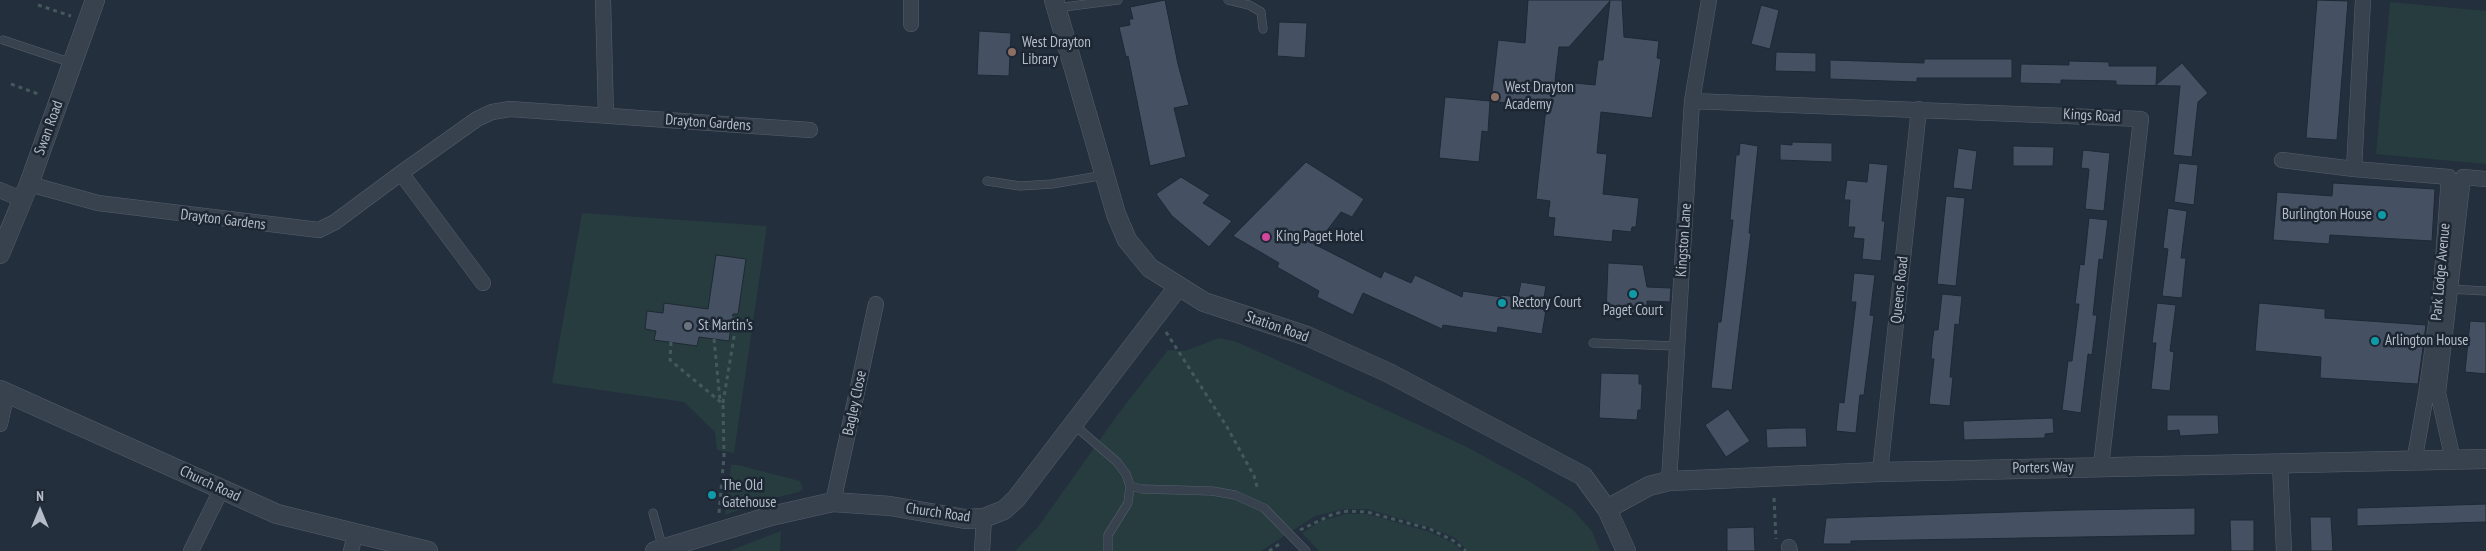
<!DOCTYPE html>
<html>
<head>
<meta charset="utf-8">
<style>
  body { margin:0 }
  #map { position:relative; width:2486px; height:551px; overflow:hidden; background:#242f3e; font-family:"PT Sans Narrow",sans-serif }
  canvas { display:block }
  .north { position:absolute; left:15px; top:486px; width:50px; height:50px; -webkit-text-stroke:4px #1d2633; paint-order:stroke; rotate:0deg; font-size:14px; font-weight:700; line-height:20px; text-align:center; color:#b4bcc9 }
  .north::after { content:''; display:block; margin:auto; width:18px; height:22px; background:#b4bcc9; clip-path:polygon(50% 0,100% 100%,50% 72%,0 100%) }
</style>
</head>
<body>
<div id="map">
<canvas width="2486" height="551"></canvas>
<div class="north">N</div>
</div>
<script>
const c = document.querySelector('canvas').getContext('2d');
c.lineJoin = 'round';
function paint(path, color) { c.fillStyle = color; c.fill(path, 'evenodd'); }
const poly = rows => new Path2D(rows.map(r => 'M' + r).join(''));
function strokePath(path, color, width, dash) { c.strokeStyle = color; c.lineWidth = width; c.lineCap = dash ? 'butt' : 'round'; c.setLineDash(dash || []); c.stroke(path); }
function label(font, color, halo, rows, align = 'center') {
  c.font = font + ' "PT Sans Narrow",sans-serif'; c.lineWidth = 5; c.setLineDash([]); c.textBaseline = 'middle'; c.strokeStyle = halo; c.fillStyle = color; for (const [text, x, y, turn = 0] of rows) {
    c.save(); c.translate(x, y); c.rotate((+turn || 0) * Math.PI / 180); c.textAlign = isNaN(turn) ? turn : align; if (halo) c.strokeText(text, 0, 0); c.fillText(text, 0, 0); c.restore();
  }
}
paint(poly([
  [2390,2,2486,11,2486,164,2376,154],
  [582,213,767,226,734,453,717,450,715,432,684,402,552,383],
  [1219,338,1237,342,1465,446,1527,480,1572,509,1592,531,1600,551,1468,551,1455,538,1429,527,1367,509,1345,509,1315,516,1261,551,1015,551,1038,527,1118,414,1168,350,1185,351],
  [731,465,738,465,800,481,803,488,799,492,769,499,725,515],
  [1346,514,1367,514,1430,532,1453,543,1462,551,1319,551,1302,533,1321,521],
  [781,531,780,551,729,551]
]), '#263c3f');
const building = poly([
  [1165,0,1178,64,1189,105,1174,108,1186,157,1150,166,1128,56,1126,57,1119,27,1130,25,1129,19,1133,19,1130,7,1165,0],
  [1528,0,1622,0,1624,37,1659,41,1657,58,1661,59,1652,118,1601,112,1597,153,1607,154,1603,194,1639,198,1636,227,1632,227,1631,232,1613,230,1612,242,1553,236,1555,218,1548,217,1550,201,1536,199,1546,108,1491,101,1498,40,1525,43,1528,0],
  [1610,1,1603,60,1598,60,1595,85,1555,81,1559,47,1569,47,1610,1],
  [2317,0,2348,1,2337,140,2306,138,2317,0],
  [1761,5,1779,10,1770,49,1751,44,1761,5],
  [1279,22,1307,23,1305,58,1277,56,1279,22],
  [979,31,1011,33,1009,76,977,75,979,31],
  [1776,52,1816,53,1816,72,1775,71,1776,52],
  [1924,59,2012,59,2012,78,1917,78,1917,82,1830,79,1830,60,1924,63,1924,59],
  [2069,61,2109,62,2109,66,2157,66,2156,85,2182,63,2208,93,2198,102,2192,157,2173,155,2180,86,2116,85,2116,81,2061,80,2061,84,2020,83,2021,64,2069,65,2069,61],
  [1445,97,1490,101,1488,132,1482,131,1479,162,1439,158,1445,97],
  [1792,142,1832,143,1832,162,1780,160,1780,144,1792,145,1792,142],
  [1740,143,1758,146,1749,233,1751,233,1732,390,1711,388,1718,322,1721,322,1733,220,1730,220,1736,155,1739,155,1740,143],
  [2013,146,2054,147,2053,166,2013,166,2013,146],
  [1958,148,1977,151,1972,190,1953,188,1958,148],
  [2083,150,2110,153,2104,211,2085,209,2089,169,2081,168,2083,150],
  [1306,162,1364,199,1352,217,1341,212,1316,245,1381,278,1384,271,1411,283,1415,275,1462,297,1463,291,1501,297,1501,295,1518,297,1521,282,1546,286,1542,309,1546,310,1542,334,1498,327,1497,333,1443,325,1442,329,1363,293,1353,315,1317,297,1319,291,1277,267,1279,263,1233,236,1306,162],
  [1869,163,1888,165,1882,221,1885,221,1881,261,1862,259,1864,239,1853,238,1855,227,1848,227,1850,200,1844,200,1847,180,1867,182,1869,163],
  [2179,163,2198,165,2194,205,2174,202,2179,163],
  [1181,177,1210,195,1203,203,1232,221,1209,247,1172,216,1156,194,1181,177],
  [2333,183,2435,189,2432,241,2330,235,2329,244,2273,240,2277,192,2332,196,2333,183],
  [1946,196,1965,198,1956,286,1937,284,1946,196],
  [2168,208,2187,211,2181,258,2186,258,2182,298,2162,296,2168,249,2163,248,2168,208],
  [2089,218,2108,220,2103,260,2099,259,2093,315,2097,315,2092,355,2088,354,2081,413,2062,410,2068,361,2072,361,2079,304,2075,304,2080,264,2084,265,2089,218],
  [716,255,746,259,738,314,733,314,729,341,699,337,697,346,654,340,656,331,645,329,647,311,663,313,664,303,708,309,716,255],
  [1608,263,1643,265,1647,287,1671,288,1670,302,1647,301,1647,307,1643,307,1643,316,1606,315,1608,263],
  [1854,273,1875,275,1870,315,1874,316,1864,395,1860,395,1856,433,1836,431,1839,402,1844,403,1850,353,1856,302,1851,302,1854,273],
  [1942,294,1962,296,1959,325,1955,324,1950,377,1953,377,1950,406,1929,404,1934,359,1931,359,1932,344,1934,330,1938,330,1942,294],
  [2157,303,2176,305,2170,351,2174,352,2170,391,2151,389,2156,343,2152,343,2157,303],
  [2259,303,2325,309,2325,318,2426,325,2418,384,2320,378,2321,357,2255,351,2259,303],
  [2470,321,2486,322,2486,374,2465,372,2470,321],
  [1601,373,1639,374,1639,384,1642,384,1642,390,1641,410,1638,410,1637,420,1599,418,1601,373],
  [1728,409,1750,441,1726,457,1705,425,1728,409],
  [2167,415,2218,415,2219,434,2180,436,2179,430,2167,431,2167,415],
  [2053,418,2054,433,2045,434,2045,438,1964,440,1963,421,2053,418],
  [1786,428,1806,428,1807,447,1767,448,1766,429,1786,428],
  [2486,504,2486,522,2357,526,2357,508,2486,504],
  [2195,508,2195,535,1851,541,1851,544,1823,544,1826,518,2073,510,2195,508],
  [2310,517,2331,517,2333,551,2311,551,2310,517],
  [2230,520,2254,520,2254,551,2231,551,2230,520],
  [1754,527,1755,551,1727,551,1727,528,1754,527]
]);
paint(building, '#455162');
strokePath(building, '#1f2835', 1);
const service = poly([
  [1228,0,1249,5,1261,12,1263,29],
  [1056,8,1118,0],
  [3,40,72,63],
  [987,181,1020,186,1052,184,1105,175],
  [2448,289,2486,291],
  [1593,343,1677,346],
  [1073,424,1117,462,1126,474,1130,486,1128,503,1108,535,1108,551],
  [1130,486,1142,489,1212,491,1235,495,1264,508,1306,551],
  [653,513,663,549]
]);
const minor = poly([
  [603,0,606,116],
  [2363,0,2354,169,2449,177,2441,288,2426,395,2414,462],
  [911,24,911,0],
  [1692,101,2141,119,2101,466],
  [2282,160,2354,169],
  [401,173,483,283],
  [29,184,98,203,319,230,335,222,401,173,477,119,492,112,510,109,810,130],
  [0,190,23,200],
  [0,424,7,393],
  [2453,460,2438,393,2463,177,2486,179],
  [2280,464,2284,551],
  [1880,472,1919,109],
  [1669,481,1692,101,1709,0],
  [833,502,876,304],
  [1789,547,1790,551],
  [191,551,221,490],
  [351,551,355,535],
  [982,551,984,518]
]);
const tertiary = poly([
  [1054,0,1116,214,1127,240,1150,268,1204,302,1307,336,1389,373,1583,476,1607,509,1626,551],
  [0,254,29,184,95,0],
  [0,390,277,514,428,551],
  [1607,509,1649,486,1669,481,1880,472,2486,459],
  [655,551,771,516,833,502,890,506,965,519,984,518,1004,510,1016,499,1178,287]
]);
strokePath(service, '#565f6c', 9);
strokePath(minor, '#565f6c', 16);
strokePath(tertiary, '#565f6c', 20);
strokePath(poly([
  [38,5,71,16],
  [11,84,41,95],
  [1166,332,1227,427,1254,476,1258,490],
  [714,339,720,400],
  [671,342,670,360,723,404,724,456,719,513],
  [723,403,737,319,725,317],
  [1774,498,1776,539],
  [1300,530,1333,514,1348,511,1367,512,1430,529,1454,541,1466,551],
  [1269,551,1281,543]
]), '#44595c', 3, [4, 4]);
strokePath(service, '#38414e', 8);
strokePath(minor, '#38414e', 15);
strokePath(tertiary, '#38414e', 19);
for (const [x, y, r, color] of [
  [1012,52,5,"#8d6e63"],
  [1495,97,5,"#8d6e63"],
  [2382,215,5,"#0f9aa8"],
  [1266,237,5,"#d1479c"],
  [1633,294,5,"#0f9aa8"],
  [1502,303,5,"#0f9aa8"],
  [688,326,5,"#6b7280"],
  [2375,341,5,"#0f9aa8"],
  [712,495,5,"#0f9aa8"]
]) { const dot = new Path2D(); dot.arc(x, y, r, 0, 2 * Math.PI); c.fillStyle = color; c.fill(dot); strokePath(dot, '#1d2633', 2); }
label('15px', '#b4bcc9', '#1d2633', [
  ["West Drayton",1022,43],
  ["Library",1022,60],
  ["West Drayton",1505,88],
  ["Academy",1505,105],
  ["Burlington House",2372,215,"right"],
  ["King Paget Hotel",1276,237],
  ["Rectory Court",1512,303],
  ["Paget Court",1633,311,"center"],
  ["St Martin's",698,326],
  ["Arlington House",2385,341],
  ["The Old",722,486],
  ["Gatehouse",722,503]
], 'left');
label('15px', '#b4bcc9', '#1d2633', [
  ["Kings Road",2092,116,3],
  ["Drayton Gardens",708,123,4],
  ["Swan Road",49,128,-70],
  ["Drayton Gardens",223,220,7],
  ["Kingston Lane",1684,240,-86],
  ["Park Lodge Avenue",2441,272,-85],
  ["Queens Road",1900,290,-84],
  ["Station Road",1277,327,19],
  ["Bagley Close",855,403,-78],
  ["Porters Way",2043,468,-1],
  ["Church Road",210,484,25],
  ["Church Road",938,513,8]
]);
</script>
</body>
</html>
